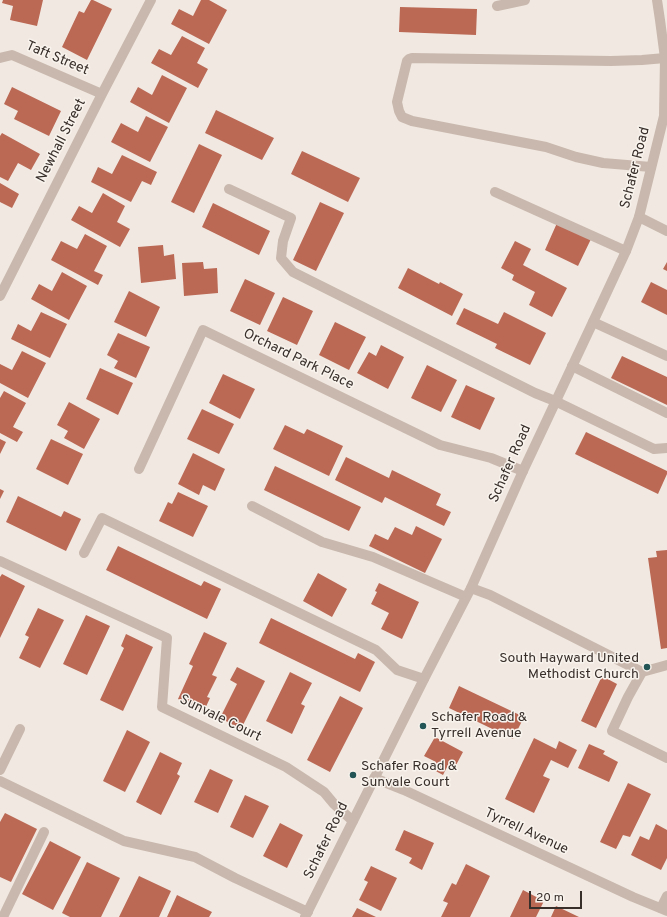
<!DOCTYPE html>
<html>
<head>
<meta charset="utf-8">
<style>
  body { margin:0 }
  #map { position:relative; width:667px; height:917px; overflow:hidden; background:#f1e9e1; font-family:Overpass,sans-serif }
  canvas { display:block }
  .scale { position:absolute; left:529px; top:891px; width:53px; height:18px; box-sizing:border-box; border:2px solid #382f2b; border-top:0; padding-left:5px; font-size:12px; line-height:14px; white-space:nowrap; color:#382f2b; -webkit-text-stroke:3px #f9f3ed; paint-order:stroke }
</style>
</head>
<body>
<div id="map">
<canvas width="667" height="917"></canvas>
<div class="scale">20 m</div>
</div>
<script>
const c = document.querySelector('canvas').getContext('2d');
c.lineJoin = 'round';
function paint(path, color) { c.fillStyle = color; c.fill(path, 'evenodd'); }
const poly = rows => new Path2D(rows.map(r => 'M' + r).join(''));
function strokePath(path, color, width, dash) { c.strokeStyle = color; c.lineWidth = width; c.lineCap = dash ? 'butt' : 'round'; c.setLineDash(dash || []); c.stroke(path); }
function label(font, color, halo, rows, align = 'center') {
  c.font = font + ' Overpass,sans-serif'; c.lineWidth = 3; c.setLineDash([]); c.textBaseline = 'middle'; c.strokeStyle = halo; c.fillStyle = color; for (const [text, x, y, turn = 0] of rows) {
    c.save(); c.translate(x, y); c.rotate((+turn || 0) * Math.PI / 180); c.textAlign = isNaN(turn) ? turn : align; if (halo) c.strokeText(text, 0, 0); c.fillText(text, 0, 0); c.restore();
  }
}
paint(poly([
  [3,0,43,0,37,26,10,20,13,6,2,3],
  [91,0,93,0,112,9,87,60,62,47,79,11,84,13],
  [201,0,209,0,227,10,209,44,171,24,179,9,193,16],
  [400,7,477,9,476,35,399,32],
  [182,36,205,48,197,63,208,69,198,88,151,63,159,49,171,55],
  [162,75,187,88,169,123,130,102,138,87,152,95],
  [12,87,61,111,49,136,14,119,18,111,4,104],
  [216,110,274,138,262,160,205,133],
  [146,116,168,127,150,162,111,142,121,123,138,132],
  [2,133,40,154,31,170,18,163,8,181,0,177,0,136],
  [199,144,222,155,194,213,171,202],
  [302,151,360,178,348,202,291,174],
  [122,155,157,172,151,185,142,181,131,202,91,182,98,167,112,174],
  [0,183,19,194,12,208,0,202],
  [103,193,125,206,117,222,130,229,120,247,71,220,79,206,92,213],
  [320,202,344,213,316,271,293,260],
  [213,203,270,231,259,255,202,227],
  [557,223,591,239,578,266,545,250],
  [85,234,107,246,94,271,103,275,98,285,51,260,61,241,77,249],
  [515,241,531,249,523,265,567,288,552,317,529,305,535,292,512,280,514,275,501,268],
  [163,245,164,256,174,254,176,279,141,283,138,247],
  [203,262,204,269,217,268,218,293,184,296,182,263],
  [667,262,667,271,663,269],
  [408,268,439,284,440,282,463,294,452,316,398,288],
  [62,272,87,286,69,320,31,299,39,284,52,291],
  [245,279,275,293,260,325,230,311],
  [651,282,667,290,667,315,641,302],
  [129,291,160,307,146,337,114,322],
  [283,297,313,311,297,345,267,331],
  [464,308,498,324,504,312,546,333,530,365,495,348,497,344,456,324],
  [41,312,67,324,50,358,11,339,18,324,31,331],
  [335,322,366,337,349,370,319,355],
  [118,333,150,347,136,378,114,368,118,361,107,355],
  [381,345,404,357,388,389,357,373,369,352,376,356],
  [22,351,46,363,28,398,0,383,0,364,12,370],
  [622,356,667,377,667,405,611,378],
  [427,365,457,380,441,412,411,398],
  [100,368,133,383,118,415,86,399],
  [223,374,255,389,240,419,209,403],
  [466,385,495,398,480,430,451,417],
  [4,391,26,403,13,427,23,432,17,442,0,433,0,398],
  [69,402,100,419,84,449,64,438,68,431,57,425],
  [202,409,234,424,219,454,187,439],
  [285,425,304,434,307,429,343,446,329,476,273,449],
  [586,432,667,471,667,474,658,494,575,454],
  [0,439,6,442,0,454],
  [51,439,83,454,68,485,36,469],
  [193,453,225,469,215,491,203,485,199,495,178,484],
  [346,457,389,478,392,470,441,494,436,505,451,512,444,526,385,497,382,503,335,480],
  [275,466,361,507,349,531,264,490],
  [0,489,4,491,0,499],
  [178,492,208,506,193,537,159,521,168,502,172,504],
  [18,496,61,517,64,511,81,519,66,551,6,522],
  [416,526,442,539,425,573,369,546,375,534,388,540,395,527,412,535],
  [118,546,201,586,204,581,221,589,207,619,106,570],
  [667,550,667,648,661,649,648,558,657,557,656,551],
  [318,573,347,589,332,617,303,601],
  [2,574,25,586,0,638,0,577],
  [379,583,419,602,402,639,381,629,389,613,371,604,377,592,375,591],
  [38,608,64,620,40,668,19,658,29,637,25,635],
  [86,615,110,626,87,675,63,664],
  [271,618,355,659,358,653,375,662,360,692,259,643],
  [204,632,227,643,212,675,217,677,207,697,210,698,204,711,178,699,193,666,189,664],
  [126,634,153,647,123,711,100,700,124,648,121,646],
  [237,667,265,681,241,729,220,718,237,684,230,680],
  [290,672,312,683,301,704,305,706,292,734,266,721],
  [602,676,617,684,596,728,581,721],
  [459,686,524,717,513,739,449,708],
  [340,696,363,708,330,772,307,760],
  [127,730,150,742,125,792,103,781],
  [435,737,463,752,455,767,449,763,443,775,432,769,436,762,424,756],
  [534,738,556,749,559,741,577,750,568,768,551,760,543,776,550,779,534,813,505,799],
  [589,744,605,751,603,754,618,762,609,782,578,768],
  [160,752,182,763,177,774,180,776,161,815,136,802],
  [210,769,233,780,218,813,194,802],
  [628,783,651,794,630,837,623,835,616,849,600,842],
  [245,795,269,806,253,838,230,827],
  [5,813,37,829,11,882,0,877,0,822],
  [280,823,303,835,287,868,263,856],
  [656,824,667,830,667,858,661,870,631,855,640,836,649,840],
  [404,830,434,843,422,870,409,863,412,858,395,850],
  [50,841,81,857,53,910,22,894],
  [87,862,120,878,101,917,70,917,62,913],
  [466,864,490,876,470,917,441,917,448,903,443,901,452,883,456,885],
  [371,866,397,878,381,911,359,900,368,882,364,880],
  [139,876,171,891,159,917,119,917],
  [523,890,544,901,536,917,510,917],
  [177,895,212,912,209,917,167,917],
  [556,906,579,917,551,917],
  [357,908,376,917,352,917]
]), '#bb6855');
strokePath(poly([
  [497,6,525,0],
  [651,167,603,163,576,157,546,147,412,121,402,117,399,111,397,102,407,61,409,59,412,58,611,61,642,60,665,58],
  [229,189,291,218,283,241,281,258,293,272,535,393,555,401,654,449,667,448],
  [495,192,626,251],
  [639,217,667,231],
  [593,322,667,356],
  [572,366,667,413],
  [252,506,322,542,373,557,466,597],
  [84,553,102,518,376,650,397,670,424,679],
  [0,561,167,638,162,707,286,767,324,792,334,804,353,821],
  [471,588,490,595,642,672,667,665],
  [642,672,628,697,612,731,667,758],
  [0,770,20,729],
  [0,781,124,841,195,857,235,878,308,912],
  [661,908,667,896],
  [3,917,44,832]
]), '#c9b8ae', 10);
strokePath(poly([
  [0,58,12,55,102,94],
  [0,296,102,94,151,0],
  [139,469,203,330,440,445,491,458,523,471],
  [374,778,404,790,633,897,667,911]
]), '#c9b8ae', 10);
strokePath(poly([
  [305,917,424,679,471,588,523,471,593,322,626,251,639,217,664,116,665,58,660,20,657,0]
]), '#c9b8ae', 10);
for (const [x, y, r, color] of [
  [647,667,4,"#245556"],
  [423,726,4,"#245556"],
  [353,775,4,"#245556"]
]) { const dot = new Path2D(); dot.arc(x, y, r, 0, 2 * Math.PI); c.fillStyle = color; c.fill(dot); strokePath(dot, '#f9f3ed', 1.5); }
label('14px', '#382f2b', '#f9f3ed', [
  ["Taft Street",57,59,23],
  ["Newhall Street",62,141,-63],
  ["Schafer Road",636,168,-76],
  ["Orchard Park Place",298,360,26],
  ["Schafer Road",511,464,-66],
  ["Sunvale Court",220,719,26],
  ["Tyrrell Avenue",526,832,25],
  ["Schafer Road",327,841,-64]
]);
label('14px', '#382f2b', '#f9f3ed', [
  ["South Hayward United",639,659,"right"],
  ["Methodist Church",639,675,"right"],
  ["Schafer Road &",431,718],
  ["Tyrrell Avenue",431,734],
  ["Schafer Road &",361,767],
  ["Sunvale Court",361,783]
], 'left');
</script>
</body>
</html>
